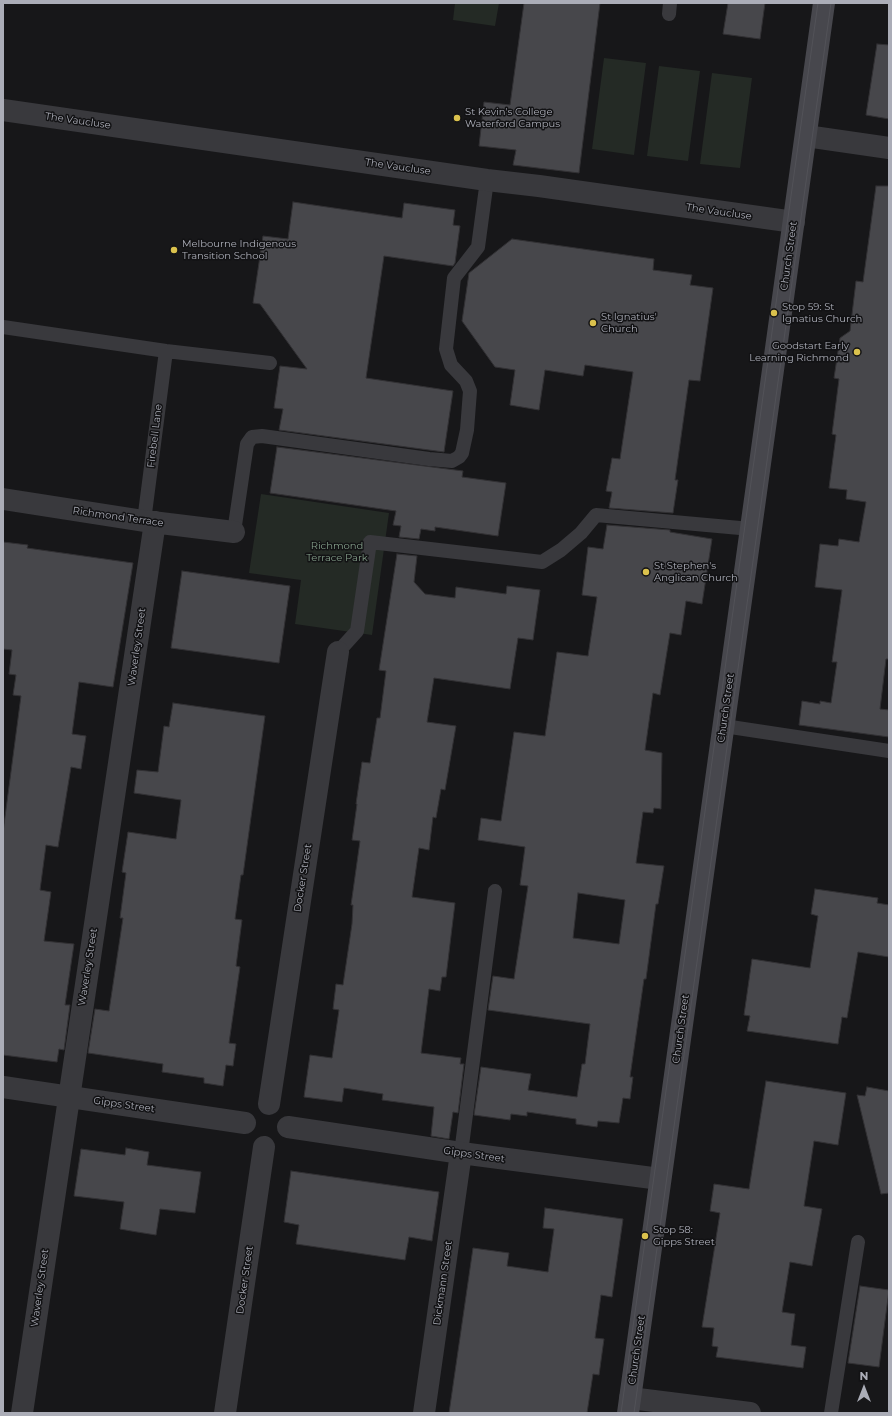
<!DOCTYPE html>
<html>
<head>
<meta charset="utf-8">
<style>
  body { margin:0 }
  #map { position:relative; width:892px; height:1416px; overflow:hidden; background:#171719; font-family:Montserrat,sans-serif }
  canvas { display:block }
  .frame { position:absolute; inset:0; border:4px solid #abadb7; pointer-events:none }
  .north { position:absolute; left:844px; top:1368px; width:40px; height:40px; -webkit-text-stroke:3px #121214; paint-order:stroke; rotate:0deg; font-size:11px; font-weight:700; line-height:16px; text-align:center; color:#abadb7 }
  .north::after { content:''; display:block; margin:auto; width:14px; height:18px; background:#abadb7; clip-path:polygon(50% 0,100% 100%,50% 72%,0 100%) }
</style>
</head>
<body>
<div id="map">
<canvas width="892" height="1416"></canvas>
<div class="frame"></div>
<div class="north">N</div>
</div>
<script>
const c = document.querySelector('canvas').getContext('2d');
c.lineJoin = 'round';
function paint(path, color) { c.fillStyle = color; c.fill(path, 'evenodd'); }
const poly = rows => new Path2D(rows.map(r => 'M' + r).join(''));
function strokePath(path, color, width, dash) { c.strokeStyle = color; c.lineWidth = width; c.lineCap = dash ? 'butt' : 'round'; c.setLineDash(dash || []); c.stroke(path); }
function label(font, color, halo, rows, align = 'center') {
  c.font = font + ' Montserrat,sans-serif'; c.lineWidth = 3; c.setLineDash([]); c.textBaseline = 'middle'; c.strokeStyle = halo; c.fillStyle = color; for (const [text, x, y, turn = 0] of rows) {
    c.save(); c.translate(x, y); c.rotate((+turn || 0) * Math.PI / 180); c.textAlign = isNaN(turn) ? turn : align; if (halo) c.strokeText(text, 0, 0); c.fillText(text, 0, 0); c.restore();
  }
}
paint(poly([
  [455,3,499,3,495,26,453,20],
  [604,58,646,63,634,155,592,149],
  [659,66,700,71,688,161,647,156],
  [712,73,752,78,740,168,700,164],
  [261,494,389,513,372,635,295,624,301,580,249,573]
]), '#242a25');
const building = poly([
  [524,3,600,3,579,173,513,165,516,150,479,146,484,102,510,105,524,3],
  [728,3,765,3,760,39,723,34,728,3],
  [877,44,889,45,889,119,866,115,877,44],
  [876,186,889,186,889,659,886,659,880,709,889,710,889,737,799,725,802,701,820,704,820,701,831,703,837,662,832,662,842,590,815,587,820,544,838,546,839,539,859,542,866,502,846,499,847,490,829,488,836,435,832,434,839,379,834,378,840,338,850,331,856,281,863,282,876,186],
  [293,202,402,218,404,203,455,210,453,225,460,226,455,263,453,266,384,256,366,378,453,391,444,452,279,430,283,409,274,408,280,366,307,369,260,304,253,303,263,236,288,239,293,202],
  [512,239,654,259,653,270,692,275,690,285,713,288,700,381,689,380,675,480,678,480,673,513,609,508,612,492,606,491,612,458,620,459,633,372,585,365,583,376,545,370,539,410,510,405,515,370,495,367,462,321,469,273,512,239],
  [277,447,463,471,462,477,506,483,498,536,435,527,435,531,421,529,419,539,399,537,401,526,393,525,396,511,270,493,277,447],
  [607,525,670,530,670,532,712,539,702,604,686,601,681,635,670,633,660,695,653,693,645,750,662,753,661,809,654,808,653,813,643,812,636,863,664,866,658,904,656,904,646,979,644,979,630,1077,633,1077,630,1099,623,1098,619,1123,598,1121,597,1127,576,1124,576,1119,527,1112,527,1116,511,1114,510,1120,474,1115,481,1067,531,1074,528,1090,577,1097,582,1064,585,1064,590,1024,488,1010,493,976,514,979,528,886,520,885,525,847,478,840,481,818,501,821,514,732,545,736,557,652,588,656,597,597,582,595,588,547,603,549,607,525],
  [578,893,625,900,619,944,573,938,578,893],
  [3,542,28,545,27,548,133,563,113,687,79,682,72,734,86,736,81,769,71,767,58,847,46,845,40,890,51,892,44,941,74,944,65,1005,70,1005,64,1050,59,1049,57,1062,3,1055,3,832,21,696,13,695,16,675,9,674,12,650,3,649,3,542],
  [397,554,417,556,414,582,425,594,455,598,456,587,506,594,507,586,540,590,533,640,518,638,510,689,434,678,427,722,456,726,445,790,441,789,436,818,433,817,429,850,419,848,412,897,455,903,446,977,442,977,440,991,429,989,421,1053,461,1058,460,1064,464,1064,458,1113,453,1112,449,1139,431,1136,434,1107,382,1100,383,1094,344,1088,342,1102,304,1097,310,1055,332,1058,339,1010,333,1009,336,984,343,985,352,924,353,905,351,905,360,841,352,840,357,804,356,804,362,762,370,763,377,718,380,718,386,671,379,670,397,554],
  [182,571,290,586,279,663,171,648,182,571],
  [173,703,265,716,243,875,241,875,235,919,242,920,236,966,240,967,229,1043,236,1044,233,1066,226,1065,223,1086,204,1083,204,1078,162,1072,163,1064,88,1053,95,1009,109,1011,123,918,120,918,126,873,122,872,128,832,176,839,181,800,134,793,137,770,158,772,164,726,169,727,173,703],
  [815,889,878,898,877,903,889,905,889,957,858,952,847,1018,842,1017,838,1044,747,1031,750,1016,744,1015,752,959,810,968,818,916,811,914,815,889],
  [766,1081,846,1093,838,1145,814,1141,804,1206,822,1209,812,1266,790,1262,782,1312,795,1314,791,1345,806,1347,803,1368,716,1357,718,1347,712,1346,714,1328,702,1327,720,1213,710,1211,714,1184,749,1189,766,1081],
  [867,1087,889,1091,889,1193,881,1194,857,1095,865,1096,867,1087],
  [126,1148,149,1152,147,1165,201,1172,195,1213,160,1209,156,1235,137,1232,120,1229,124,1202,74,1196,81,1149,125,1155,126,1148],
  [291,1171,439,1192,432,1241,409,1237,405,1260,296,1244,299,1225,284,1222,291,1171],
  [545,1208,623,1219,612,1297,601,1295,595,1338,604,1339,599,1375,593,1374,587,1413,449,1413,473,1248,509,1253,507,1266,548,1272,554,1229,543,1228,545,1208],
  [860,1286,889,1290,879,1367,848,1363,860,1286]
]);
paint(building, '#47474b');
strokePath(building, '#323134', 1);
strokePath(poly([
  [669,14,670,3],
  [3,327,166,351,270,363],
  [144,521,166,351],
  [234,532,247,444,252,437,262,436,429,459,452,461,459,457,462,453,467,430,470,391,466,381,451,365,446,349,454,278,478,247,487,180],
  [338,652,357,631,370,542,542,562,561,550,581,533,596,515,751,529],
  [724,726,889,751],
  [461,1153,495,891],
  [831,1413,858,1242]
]), '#39393d', 14);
strokePath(poly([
  [3,110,487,180,539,186,794,222],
  [806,136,889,148],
  [3,499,144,521,234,532],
  [3,1087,245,1123],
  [269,1104,338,652],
  [288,1127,461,1153,660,1179],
  [630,1398,750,1413],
  [22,1413,155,522],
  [225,1413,264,1147],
  [424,1413,461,1153]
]), '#39393d', 22);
strokePath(poly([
  [628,1413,824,3]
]), '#47474d', 22);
strokePath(poly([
  [621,1413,818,3],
  [634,1413,831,3]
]), '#525258', 1);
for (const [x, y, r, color] of [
  [457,118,4,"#dbc24d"],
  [174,250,4,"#dbc24d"],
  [774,313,4,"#dbc24d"],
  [593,323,4,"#dbc24d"],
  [857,352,4,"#dbc24d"],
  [646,572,4,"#dbc24d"],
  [645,1236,4,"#dbc24d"]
]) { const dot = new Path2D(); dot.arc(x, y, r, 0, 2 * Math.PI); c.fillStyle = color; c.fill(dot); strokePath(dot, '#121214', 1.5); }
label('10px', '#abadb7', '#121214', [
  ["St Kevin's College",465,112],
  ["Waterford Campus",465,124],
  ["Melbourne Indigenous",182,244],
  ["Transition School",182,256],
  ["Stop 59: St",782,307],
  ["Ignatius Church",782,319],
  ["St Ignatius'",601,317],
  ["Church",601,329],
  ["Goodstart Early",849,346,"right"],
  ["Learning Richmond",849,358,"right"],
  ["St Stephen's",654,566],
  ["Anglican Church",654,578],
  ["Stop 58:",653,1230],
  ["Gipps Street",653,1242]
], 'left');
label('10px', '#abadb7', '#121214', [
  ["The Vaucluse",78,121,8],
  ["The Vaucluse",398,167,8],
  ["The Vaucluse",719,212,8],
  ["Church Street",789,256,-82],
  ["Firebell Lane",155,436,-83],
  ["Richmond Terrace",118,517,8],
  ["Waverley Street",137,647,-82],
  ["Church Street",726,708,-82],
  ["Docker Street",303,878,-81],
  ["Waverley Street",88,967,-81],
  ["Church Street",681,1029,-82],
  ["Gipps Street",124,1105,8],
  ["Gipps Street",474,1155,8],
  ["Docker Street",245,1280,-82],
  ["Dickmann Street",443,1283,-82],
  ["Waverley Street",40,1288,-82],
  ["Church Street",637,1350,-82]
]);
label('10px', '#849f8a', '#121214', [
  ["Richmond",337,546],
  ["Terrace Park",337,558]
]);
</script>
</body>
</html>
